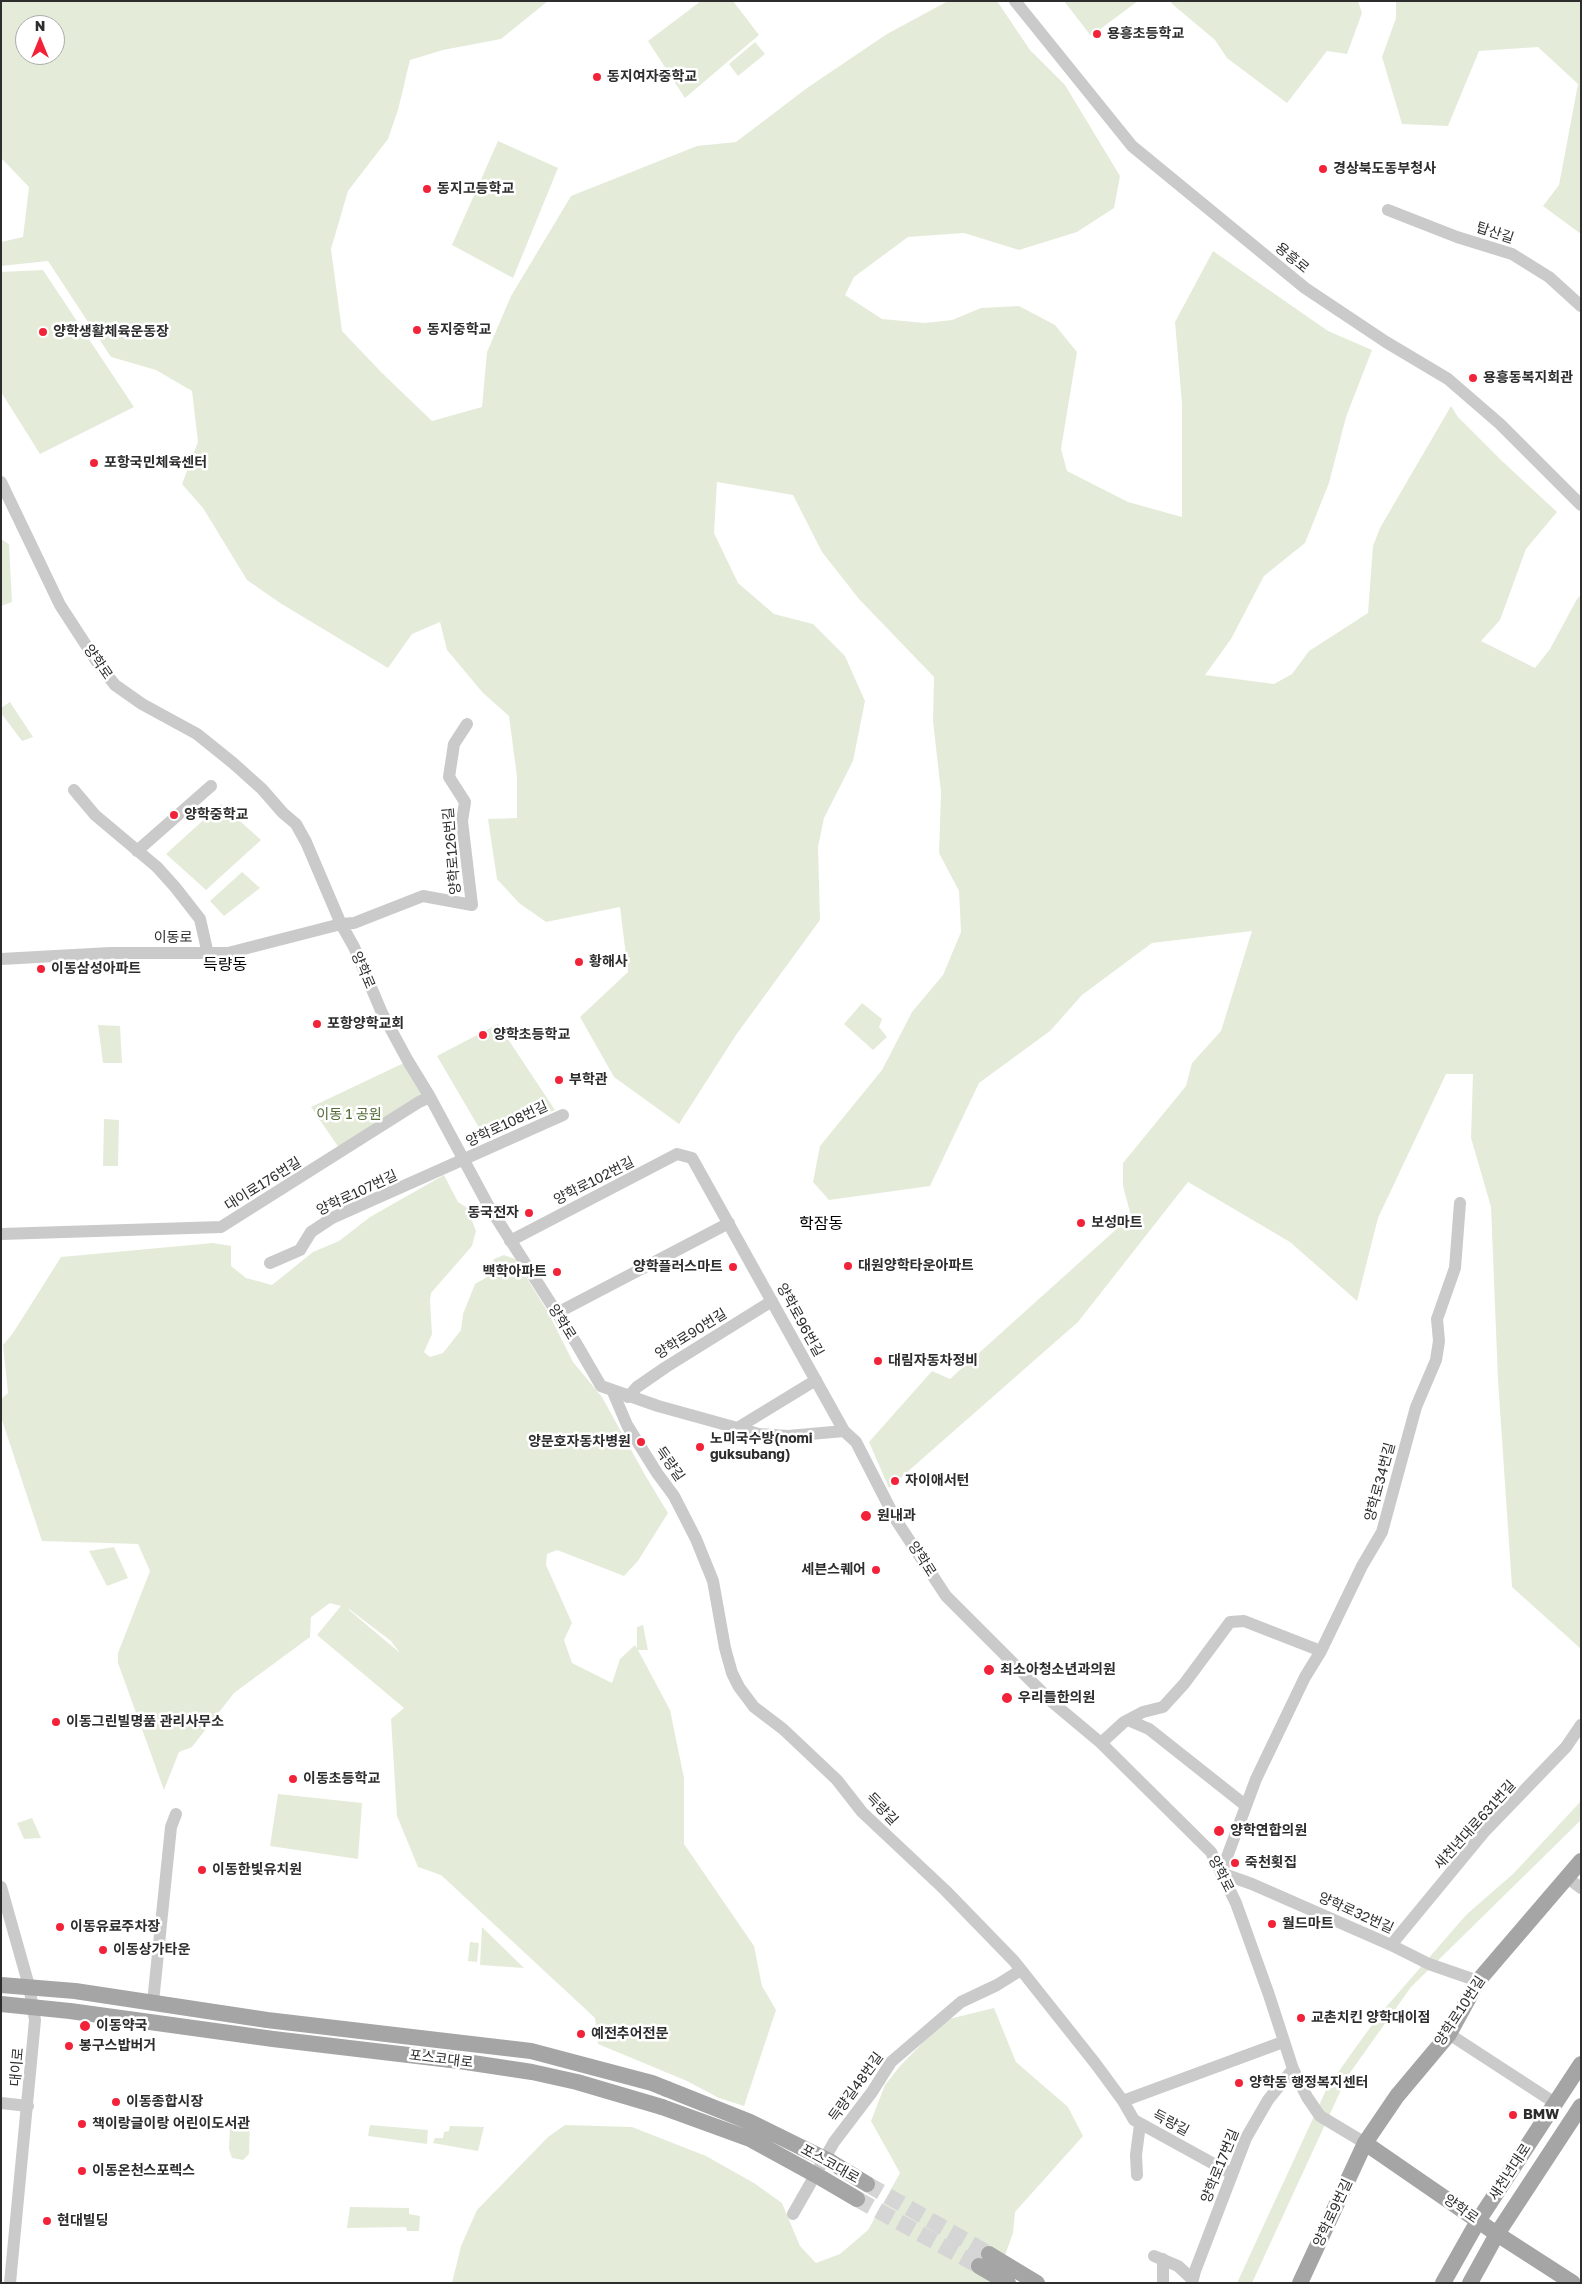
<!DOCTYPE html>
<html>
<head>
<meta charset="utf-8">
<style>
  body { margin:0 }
  #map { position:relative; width:1582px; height:2284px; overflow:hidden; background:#fff; font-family:"Golos Text",sans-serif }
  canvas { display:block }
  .frame { position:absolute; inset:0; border:2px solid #2d2d2d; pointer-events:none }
  .north { position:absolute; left:15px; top:15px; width:50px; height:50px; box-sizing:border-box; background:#fff; border:1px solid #ababab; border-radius:50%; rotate:0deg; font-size:14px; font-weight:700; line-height:20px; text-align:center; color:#2d2d2d }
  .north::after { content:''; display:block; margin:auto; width:18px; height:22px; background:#f22239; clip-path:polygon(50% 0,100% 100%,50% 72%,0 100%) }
</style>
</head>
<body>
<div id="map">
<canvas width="1582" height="2284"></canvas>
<div class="frame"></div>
<div class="north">N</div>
</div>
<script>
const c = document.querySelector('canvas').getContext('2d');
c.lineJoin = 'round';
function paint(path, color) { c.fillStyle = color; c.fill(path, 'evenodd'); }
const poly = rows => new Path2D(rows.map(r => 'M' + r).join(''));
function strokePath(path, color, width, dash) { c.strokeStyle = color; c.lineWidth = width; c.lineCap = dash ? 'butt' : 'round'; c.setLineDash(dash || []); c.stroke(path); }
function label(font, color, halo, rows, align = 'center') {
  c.font = font + ' "Golos Text","Noto Sans KR",sans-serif'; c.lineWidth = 5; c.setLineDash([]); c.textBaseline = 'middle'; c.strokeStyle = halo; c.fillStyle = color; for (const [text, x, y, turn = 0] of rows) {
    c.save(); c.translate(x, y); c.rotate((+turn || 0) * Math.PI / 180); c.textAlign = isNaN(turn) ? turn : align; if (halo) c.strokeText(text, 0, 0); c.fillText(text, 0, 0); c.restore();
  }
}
paint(poly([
  [1,1,548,1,501,39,443,50,410,60,398,110,388,139,348,191,331,249,342,331,381,372,432,421,482,407,487,352,511,296,571,196,697,146,736,142,807,88,887,34,948,1,997,1,1030,50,1065,85,1120,176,1114,208,1077,232,1019,250,964,233,908,237,854,277,845,295,882,319,925,323,952,320,981,308,1019,306,1055,325,1077,352,1061,449,1067,471,1128,502,1182,517,1182,404,1175,322,1213,251,1328,331,1372,350,1346,417,1329,483,1305,543,1264,576,1231,639,1205,675,1274,684,1292,674,1309,651,1368,613,1373,546,1380,528,1451,406,1458,417,1502,461,1557,512,1526,549,1500,620,1481,641,1535,668,1550,649,1577,599,1581,595,1581,1649,1512,1587,1498,1380,1491,1207,1471,1138,1473,1074,1446,1074,1378,1218,1357,1301,1290,1242,1188,1182,1078,1322,889,1488,869,1442,932,1371,950,1379,1131,1216,1123,1186,1123,1163,1186,1086,1192,1063,1221,1031,1252,931,1152,943,1082,995,1050,1031,979,1083,930,1186,829,1200,813,1182,820,1146,882,1070,912,1012,943,975,961,932,959,891,939,853,941,792,933,721,934,677,859,599,822,552,793,495,717,482,714,533,738,583,774,614,813,624,845,656,865,701,853,761,824,818,818,847,820,920,736,1035,679,1124,614,1077,580,1017,628,972,620,907,546,922,519,903,497,879,488,819,517,818,517,777,509,716,483,693,447,650,440,622,412,634,388,668,280,603,247,580,203,508,182,484,198,442,192,391,156,370,111,357,48,261,1,266,1,242,23,237,29,187,1,158],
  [25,25,55,25,55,55,25,55],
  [701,1,733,1,759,35,685,98,648,41],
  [1064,1,1138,1,1091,36],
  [1173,1,1358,1,1362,13,1347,54,1327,51,1287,103,1227,58,1215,40,1171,3],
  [1396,1,1581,1,1581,234,1543,206,1559,185,1578,84,1538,47,1479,51,1448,126,1402,124,1382,57,1396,18],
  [755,42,765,54,738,76,729,64],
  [498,141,558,168,513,278,452,245],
  [43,270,134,407,40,454,1,392,1,272],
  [1,539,9,544,12,602,1,606],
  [10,702,33,737,22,741,1,713,1,708],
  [221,804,261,840,206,890,166,854],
  [242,872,260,888,224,916,210,901],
  [862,1003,882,1019,879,1027,887,1037,873,1050,844,1024],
  [498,1024,555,1110,485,1138,437,1056],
  [98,1025,120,1026,122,1063,103,1063],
  [408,1061,430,1097,339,1148,311,1107],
  [104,1119,119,1120,118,1166,103,1166],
  [444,1175,458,1202,467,1208,476,1231,472,1246,431,1293,430,1301,432,1334,424,1352,430,1357,443,1353,461,1330,463,1314,475,1284,487,1277,494,1259,504,1255,515,1259,548,1312,573,1362,602,1397,645,1475,668,1513,638,1561,624,1576,557,1550,547,1554,546,1565,572,1623,564,1640,572,1663,612,1683,620,1659,635,1645,637,1648,637,1627,643,1625,648,1650,638,1650,670,1710,684,1778,684,1844,754,1946,762,1986,776,2010,744,2106,719,2098,687,2081,598,2044,595,2018,441,1875,418,1867,397,1816,391,1719,404,1708,317,1635,341,1606,330,1603,311,1617,310,1637,234,1693,192,1747,179,1752,164,1790,118,1663,118,1653,150,1571,138,1544,42,1541,1,1417,1,1399,8,1393,3,1345,13,1333,61,1257,213,1243,231,1246,231,1266,246,1278,272,1285,313,1252,339,1241,370,1217],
  [349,1609,391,1641,400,1653,349,1610],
  [114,1547,128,1578,107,1586,89,1551],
  [278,1794,362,1803,358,1859,270,1846],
  [1581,1801,1581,1820,1411,1987,1347,2077,1252,2283,1237,2283,1327,2088,1356,2047,1380,2014,1466,1915,1514,1873],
  [32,1818,41,1838,24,1839,17,1823],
  [482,1927,524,1968,480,1965],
  [470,1942,479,1943,477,1962,468,1961],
  [994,2008,1016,2062,1068,2107,1083,2136,1015,2212,1013,2233,995,2283,452,2283,461,2246,477,2210,548,2137,565,2125,632,2127,706,2156,754,2183,782,2203,800,2246,816,2263,840,2254,868,2230,900,2173,871,2121,885,2085,900,2066,945,2020],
  [234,2121,250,2122,249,2154,243,2160,232,2158,229,2149,230,2127],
  [370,2125,428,2130,427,2144,368,2136],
  [450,2126,484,2127,478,2151,433,2143,435,2138,443,2138,444,2132,449,2131],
  [350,2207,409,2208,409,2214,420,2216,419,2231,407,2231,406,2227,347,2228]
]), '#e4ecd9');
strokePath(poly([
  [867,2184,989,2254],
  [857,2199,979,2266]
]), '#d5d5d5', 16, [16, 8]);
strokePath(poly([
  [1015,1,1132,146,1305,288,1386,342,1448,379,1500,424,1581,505],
  [1388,210,1457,237,1512,254,1549,277,1581,306],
  [1,482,60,605,97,662,115,685,142,704,197,734,233,763,262,789,283,813,296,824,306,842,341,924,354,947,382,1013,408,1061,430,1097,488,1205,576,1343,601,1386,658,1406,759,1434,788,1436,844,1431,856,1442,896,1520,946,1596,1052,1702,1101,1743,1211,1852,1236,1903,1269,1995,1293,2069,1307,2097,1320,2116,1365,2143],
  [74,790,95,815,157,867,175,887,200,919,208,954],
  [137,851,211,786],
  [1,959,110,953,228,953,341,924,354,923,423,896,472,905,462,821,465,802,449,777,454,744,467,724],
  [1,1234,221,1227,419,1102,430,1097],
  [510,1241,677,1154,692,1158,844,1431],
  [270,1263,300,1250,311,1232,332,1218,563,1115],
  [557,1313,729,1223],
  [613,1392,627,1425,657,1473,674,1496,696,1539,713,1581,725,1648,732,1673,739,1687,754,1707,783,1729,837,1780,862,1812,945,1890,1014,1961,1095,2063,1123,2101,1134,2120,1232,2174],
  [628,1397,637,1387,666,1367,772,1301],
  [739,1427,816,1380],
  [1128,1720,1149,1729,1245,1805],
  [1101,1743,1124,1722,1143,1712,1163,1707,1184,1684,1230,1622,1244,1621,1321,1651],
  [1221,1873,1256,1779,1305,1677,1321,1651,1362,1566,1382,1532,1416,1407,1436,1360,1439,1341,1437,1319,1455,1268,1460,1203],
  [1221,1873,1252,1884,1391,1945,1429,1964,1478,1981],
  [1566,1877,1581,1888],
  [1,1887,29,1986,35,2020,10,2283],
  [1391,1945,1485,1831,1566,1747,1581,1725],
  [153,2002,171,1827,176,1814],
  [1449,2034,1555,2103],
  [1123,2101,1283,2042],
  [1,2103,28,2106],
  [1137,2175,1136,2155,1140,2124],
  [793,2214,834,2142,872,2092,891,2062,961,2002,997,1985,1021,1970],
  [1154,2256,1178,2266,1192,2279],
  [1163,2259,1163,2283],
  [1192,2283,1195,2271,1246,2138,1268,2100,1293,2069]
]), '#cacaca', 12);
strokePath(poly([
  [1,1985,75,1991,267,2020,531,2051,652,2083,667,2089],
  [1,2004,70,2011,273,2039,459,2061,532,2072,577,2082,662,2107],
  [1365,2143,1497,2234,1573,2283],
  [831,2162,867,2184],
  [823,2179,857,2199],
  [989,2254,1037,2283],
  [979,2266,1008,2283],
  [1300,2283,1365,2143,1397,2096,1449,2034,1478,1981,1581,1861],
  [1443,2283,1478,2221,1581,2064],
  [1470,2283,1497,2234,1581,2106]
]), '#a5a5a5', 16);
strokePath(poly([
  [667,2089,750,2122,831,2162],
  [662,2107,750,2139,823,2179]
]), '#a5a5a5', 16);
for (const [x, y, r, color] of [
  [1097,34,5,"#f22239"],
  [597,77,5,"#f22239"],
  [1323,169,5,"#f22239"],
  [427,189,5,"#f22239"],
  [417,330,5,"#f22239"],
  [43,332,5,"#f22239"],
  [1473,378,5,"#f22239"],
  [94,463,5,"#f22239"],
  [174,815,5,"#f22239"],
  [579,962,5,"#f22239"],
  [41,969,5,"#f22239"],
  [317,1024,5,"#f22239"],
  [483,1035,5,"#f22239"],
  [559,1080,5,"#f22239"],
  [529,1213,5,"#f22239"],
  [1081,1223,5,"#f22239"],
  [848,1266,5,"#f22239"],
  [733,1267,5,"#f22239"],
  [557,1272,5,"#f22239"],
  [878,1361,5,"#f22239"],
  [641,1442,5,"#f22239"],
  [700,1447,5,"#f22239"],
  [895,1481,5,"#f22239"],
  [866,1516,6,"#f22239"],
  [876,1570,5,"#f22239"],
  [989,1670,6,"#f22239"],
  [1007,1698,6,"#f22239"],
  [56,1722,5,"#f22239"],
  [293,1779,5,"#f22239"],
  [1219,1831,6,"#f22239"],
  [1235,1863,5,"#f22239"],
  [202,1870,5,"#f22239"],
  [1272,1924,5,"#f22239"],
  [60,1927,5,"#f22239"],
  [103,1950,5,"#f22239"],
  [1301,2018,5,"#f22239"],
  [85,2026,6,"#f22239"],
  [581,2034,5,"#f22239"],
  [69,2046,5,"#f22239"],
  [1239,2083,5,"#f22239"],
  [116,2102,5,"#f22239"],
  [1513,2115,5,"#f22239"],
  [82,2124,5,"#f22239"],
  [82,2171,5,"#f22239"],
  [47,2221,5,"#f22239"]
]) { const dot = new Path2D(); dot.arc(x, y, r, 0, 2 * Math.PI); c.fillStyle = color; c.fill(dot); strokePath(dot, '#fff', 2); }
label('bold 14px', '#2d2d2d', '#fff', [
  ["용흥초등학교",1107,34],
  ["동지여자중학교",607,77],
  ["경상북도동부청사",1333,169],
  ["동지고등학교",437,189],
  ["동지중학교",427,330],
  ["양학생활체육운동장",53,332],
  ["용흥동복지회관",1483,378],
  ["포항국민체육센터",104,463],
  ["양학중학교",184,815],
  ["황해사",589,962],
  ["이동삼성아파트",51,969],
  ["포항양학교회",327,1024],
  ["양학초등학교",493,1035],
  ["부학관",569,1080],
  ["동국전자",519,1213,"right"],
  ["보성마트",1091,1223],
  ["대원양학타운아파트",858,1266],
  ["양학플러스마트",723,1267,"right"],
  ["백학아파트",547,1272,"right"],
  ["대림자동차정비",888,1361],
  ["노미국수방(nomi",710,1439],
  ["guksubang)",710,1455],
  ["양문호자동차병원",631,1442,"right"],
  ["자이애서턴",905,1481],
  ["원내과",877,1516],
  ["세븐스퀘어",866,1570,"right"],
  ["최소아청소년과의원",1000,1670],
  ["우리들한의원",1018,1698],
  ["이동그린빌명품 관리사무소",66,1722],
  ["이동초등학교",303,1779],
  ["양학연합의원",1230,1831],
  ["죽천횟집",1245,1863],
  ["이동한빛유치원",212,1870],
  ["월드마트",1282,1924],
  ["이동유료주차장",70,1927],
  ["이동상가타운",113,1950],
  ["교촌치킨 양학대이점",1311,2018],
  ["이동약국",96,2026],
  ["예전추어전문",591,2034],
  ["봉구스밥버거",79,2046],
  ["양학동 행정복지센터",1249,2083],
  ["이동종합시장",126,2102],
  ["BMW",1523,2115],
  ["책이랑글이랑 어린이도서관",92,2124],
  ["이동온천스포렉스",92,2171],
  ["현대빌딩",57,2221]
], 'left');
label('14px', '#2d2d2d', '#fff', [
  ["탑산길",1495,233,18],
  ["용흥로",1292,258,39],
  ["양학로",98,662,55],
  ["양학로126번길",452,851,-95],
  ["이동로",173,938],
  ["양학로",363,970,67],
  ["양학로108번길",507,1124,-25],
  ["양학로102번길",594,1181,-27],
  ["대이로176번길",263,1184,-32],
  ["양학로107번길",357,1193,-25],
  ["양학로96번길",800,1320,61],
  ["양학로",562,1322,58],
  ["양학로90번길",691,1334,-32],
  ["득량길",670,1464,55],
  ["양학로34번길",1380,1482,-75],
  ["양학로",922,1559,57],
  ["득량길",882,1809,46],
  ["새천년대로631번길",1475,1825,-48],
  ["양학로",1221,1874,63],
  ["양학로32번길",1356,1913,24],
  ["양학로10번길",1460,2011,-57],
  ["포스코대로",441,2059,7],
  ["대이로",17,2067,-85],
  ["득량길48번길",856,2087,-54],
  ["득량길",1171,2123,28],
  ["포스코대로",830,2164,29],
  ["양학로17번길",1220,2166,-68],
  ["새천년대로",1510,2172,-57],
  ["양학로",1461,2209,35],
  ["양학로9번길",1333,2213,-65]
]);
label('14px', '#526c38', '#fff', [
  ["이동 1 공원",349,1115]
]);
label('16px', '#000', '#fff', [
  ["득량동",225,965],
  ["학잠동",821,1224]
]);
</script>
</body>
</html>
